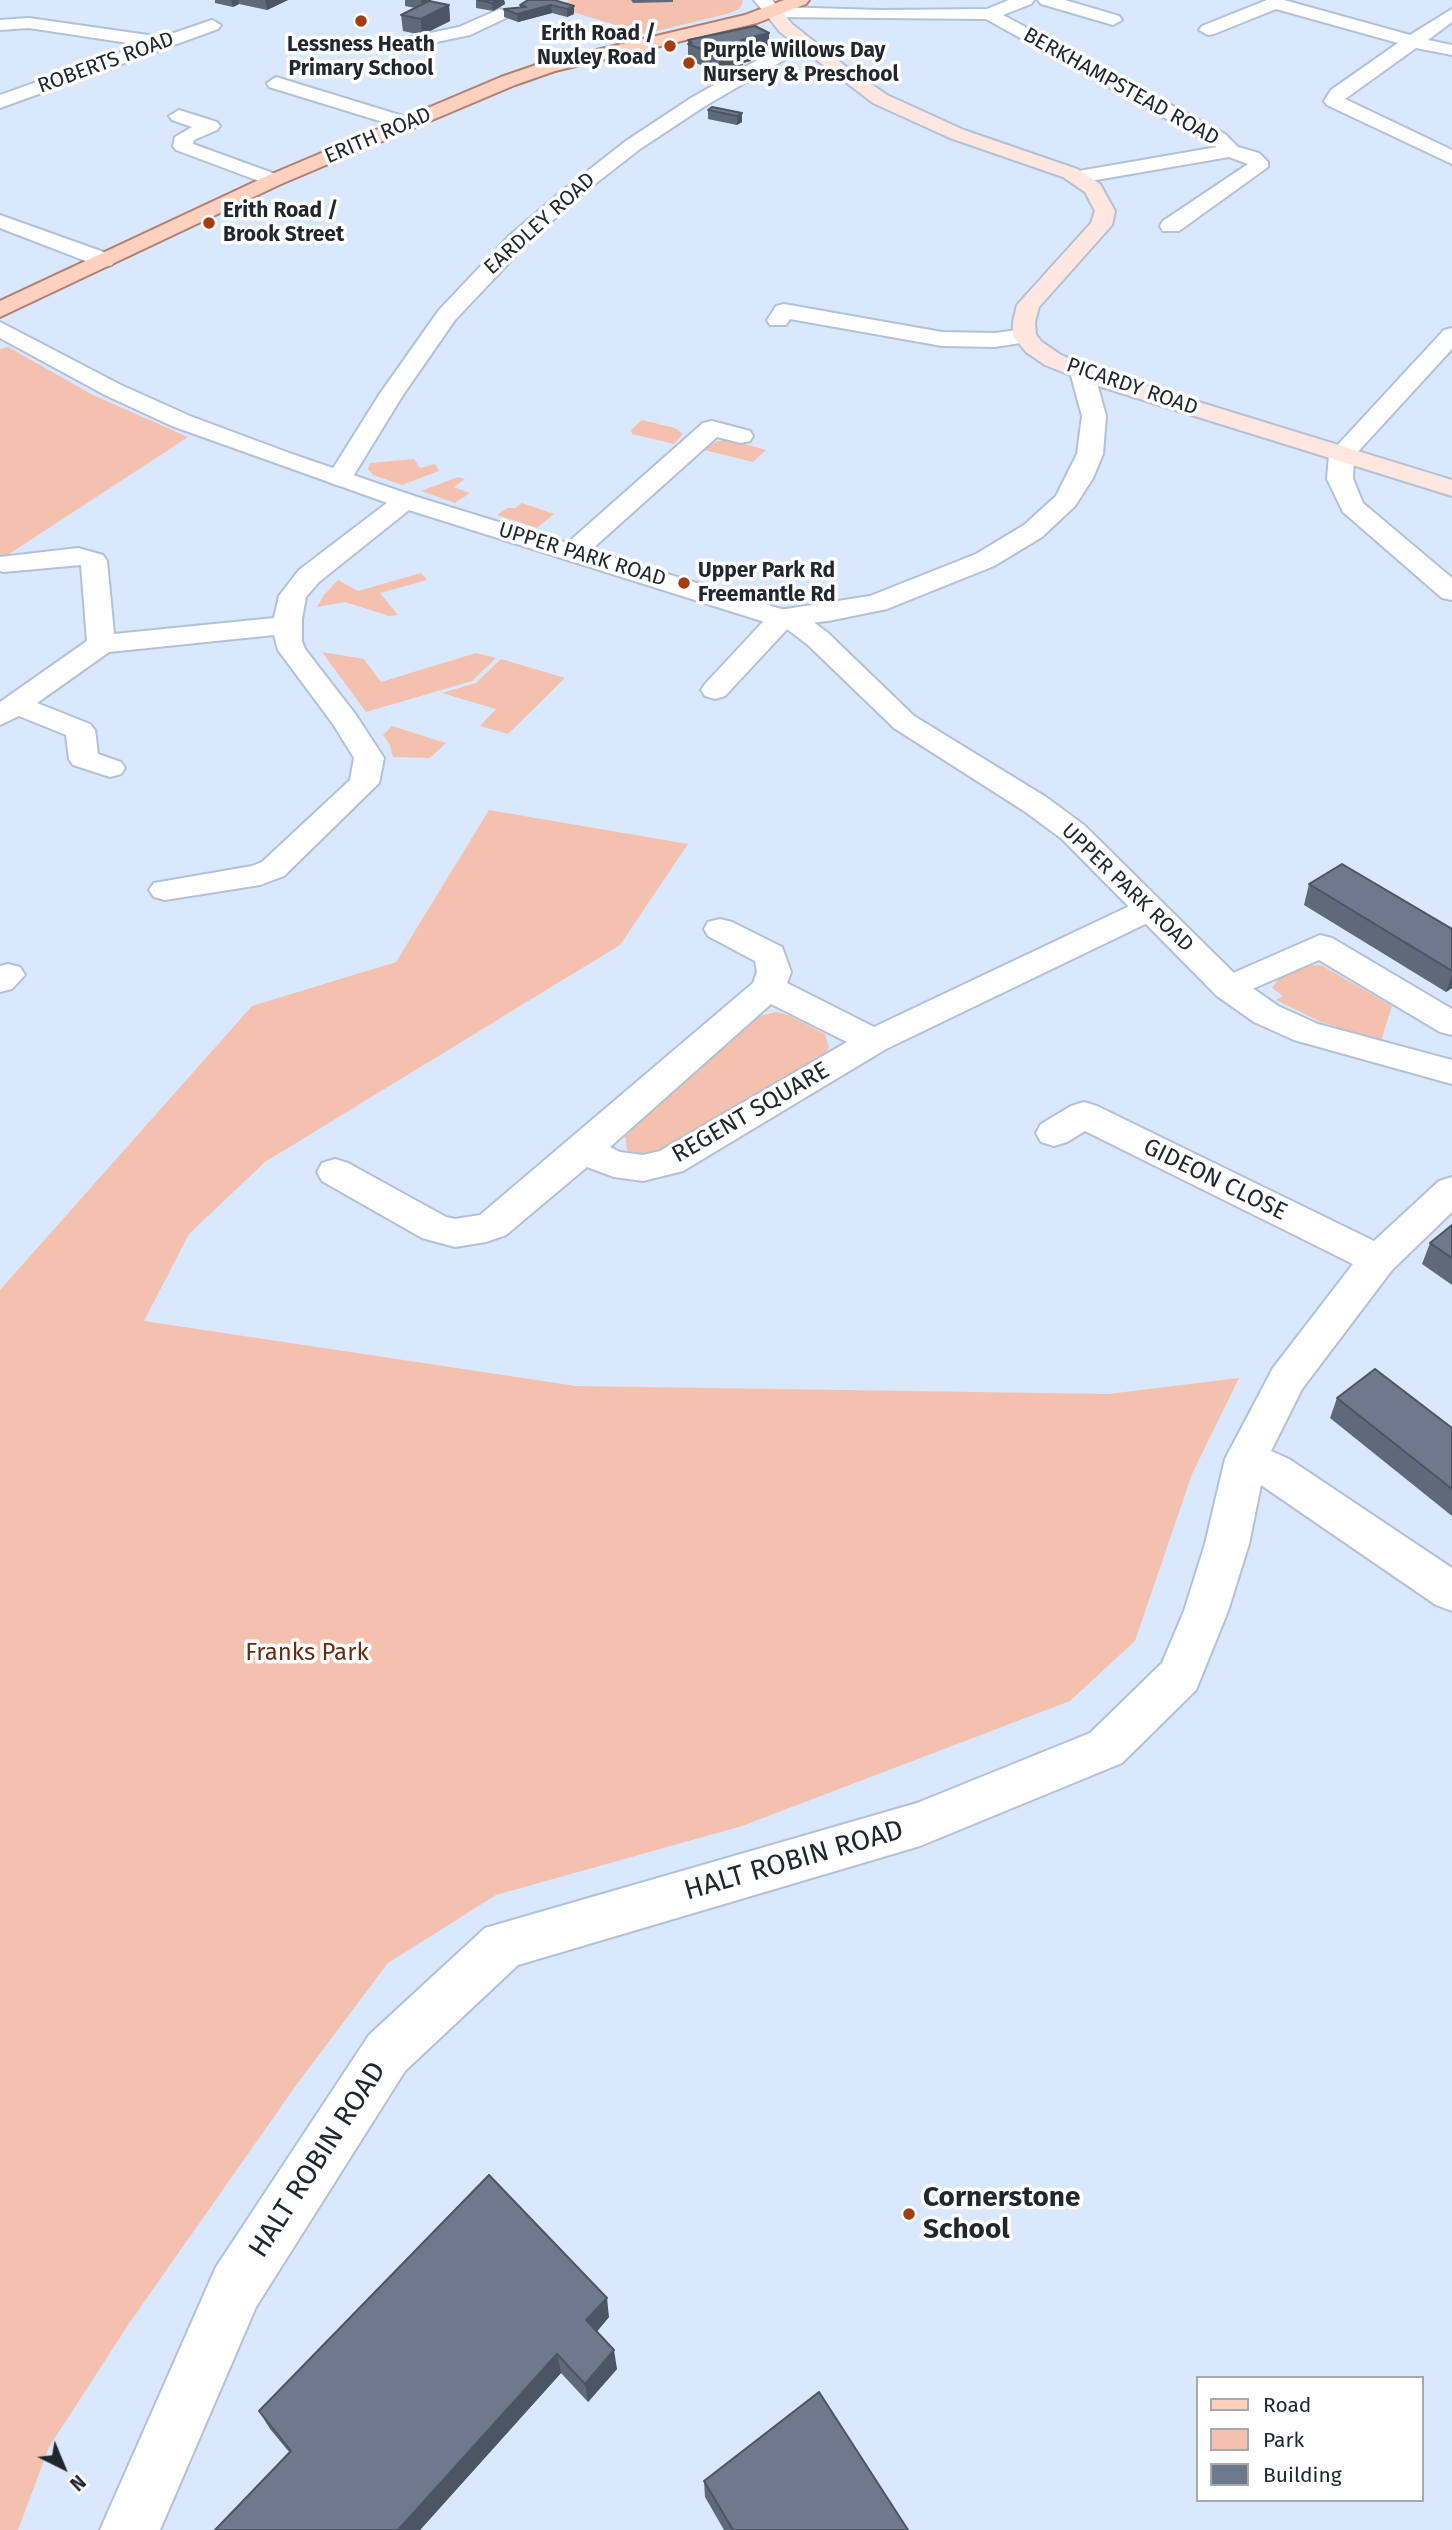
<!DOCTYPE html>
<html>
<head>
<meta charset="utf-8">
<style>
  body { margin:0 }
  #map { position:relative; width:1452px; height:2530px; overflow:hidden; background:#dae8fe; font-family:"Fira Sans",sans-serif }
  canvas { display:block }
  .legend { position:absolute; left:1196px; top:2376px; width:228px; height:126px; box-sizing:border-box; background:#fff; border:2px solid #a7a9ac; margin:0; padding:9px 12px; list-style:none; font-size:21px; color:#22272f }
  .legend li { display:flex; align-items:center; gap:14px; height:35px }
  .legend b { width:35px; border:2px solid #a7a9ac }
  .north { position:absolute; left:28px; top:2432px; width:70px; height:70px; -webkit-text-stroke:5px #fff; paint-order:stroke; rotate:137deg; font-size:19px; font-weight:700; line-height:28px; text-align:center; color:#22272f }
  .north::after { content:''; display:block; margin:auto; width:24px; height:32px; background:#22272f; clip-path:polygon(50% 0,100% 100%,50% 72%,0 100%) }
</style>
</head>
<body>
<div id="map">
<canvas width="1452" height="2530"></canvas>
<ul class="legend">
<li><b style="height:9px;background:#fed0be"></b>Road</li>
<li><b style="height:19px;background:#f4c1ae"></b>Park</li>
<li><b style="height:19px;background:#6d7a8e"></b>Building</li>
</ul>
<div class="north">N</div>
</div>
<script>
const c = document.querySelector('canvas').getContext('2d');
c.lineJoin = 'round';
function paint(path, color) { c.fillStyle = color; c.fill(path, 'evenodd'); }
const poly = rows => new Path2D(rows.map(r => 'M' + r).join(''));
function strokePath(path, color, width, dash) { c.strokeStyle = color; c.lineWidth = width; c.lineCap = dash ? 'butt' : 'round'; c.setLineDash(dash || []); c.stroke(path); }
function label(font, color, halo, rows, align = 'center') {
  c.font = font + ' "Fira Sans",sans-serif'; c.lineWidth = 7; c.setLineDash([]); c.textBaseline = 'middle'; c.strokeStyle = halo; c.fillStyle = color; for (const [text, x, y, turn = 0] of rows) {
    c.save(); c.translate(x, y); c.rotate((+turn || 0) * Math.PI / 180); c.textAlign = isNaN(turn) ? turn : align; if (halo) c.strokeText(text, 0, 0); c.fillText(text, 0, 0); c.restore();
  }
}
paint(poly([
  [570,0,742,0,743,2,739,9,730,13,645,34,563,9,562,5],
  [8,347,93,395,188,437,0,560,0,349],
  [642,420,675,428,683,434,674,444,632,434,631,430],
  [730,440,766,450,753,462,704,450,717,441],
  [414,459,420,468,435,464,439,471,402,485,373,475,368,469,370,463],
  [458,477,465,479,454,487,470,493,455,503,421,491],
  [522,503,554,514,537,528,497,515,507,508,515,508],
  [421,573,427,580,380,593,398,615,389,616,345,602,317,607,324,595,338,580,358,591],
  [322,652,364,659,381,682,476,653,496,658,472,681,366,712],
  [501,659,565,678,508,734,480,726,496,709,442,693,476,683],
  [392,726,446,743,430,758,393,757,390,745,383,735],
  [489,810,688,844,620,945,265,1162,189,1234,144,1321,576,1386,1108,1394,1239,1378,1192,1474,1135,1641,1070,1701,742,1826,496,1895,388,1963,297,2084,130,2322,49,2447,18,2530,0,2530,0,1290,252,1006,396,962],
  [1321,965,1392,1006,1381,1041,1321,1022,1276,1000,1283,996,1272,988,1280,977,1303,966],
  [776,1012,788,1015,825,1034,829,1047,824,1056,655,1155,644,1157,627,1150,625,1136,634,1126,755,1017]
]), '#f4c1ae');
const minor = poly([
  [754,0,772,0,778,7,881,10,987,9,1009,0,1034,0,1031,4,1003,15,1225,134,1238,147,1259,153,1268,162,1268,167,1179,231,1163,231,1160,226,1163,221,1248,164,1229,157,1079,183,1072,181,1069,177,1072,173,1079,171,1217,147,986,19,773,17,767,16,754,0],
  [1038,0,1065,0,1119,16,1122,20,1113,25,1041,4,1038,0],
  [1267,0,1284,0,1410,35,1452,9,1452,22,1428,40,1452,45,1452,55,1416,48,1345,99,1452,150,1452,164,1327,105,1324,101,1331,90,1398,43,1276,9,1214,34,1208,35,1199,30,1202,26,1267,0],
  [500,9,509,14,506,18,470,35,408,48,399,43,402,39,459,27,500,9],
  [29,18,162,37,212,20,221,25,218,29,0,108,0,95,141,45,29,28,0,30,0,20,29,18],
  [810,42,816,43,819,47,816,51,789,57,705,106,640,149,577,198,526,245,455,320,403,395,349,483,340,486,331,483,327,478,379,395,439,310,510,235,563,190,626,141,691,98,777,49,810,42],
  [276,77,416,120,419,124,409,130,269,87,267,83,276,77],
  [179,110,217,122,220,126,217,130,194,140,193,144,281,176,284,180,281,184,267,184,176,150,173,146,175,137,192,127,172,120,169,116,179,110],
  [784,304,942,332,995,333,1025,329,1033,331,1037,336,1033,341,995,347,942,346,790,319,786,325,770,325,767,320,773,311,776,306,784,304],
  [1452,328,1452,349,1354,456,1353,479,1363,503,1452,578,1452,600,1442,598,1343,512,1327,479,1329,455,1333,450,1444,330,1452,328],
  [1082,365,1090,367,1094,372,1106,416,1103,454,1093,478,1075,506,1042,537,994,566,887,609,828,621,791,625,725,696,715,699,705,696,701,690,705,684,773,611,870,596,976,554,1024,525,1056,496,1077,454,1082,416,1070,372,1074,367,1082,365],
  [712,421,750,431,753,436,750,441,741,443,717,437,582,558,573,560,564,558,560,552,564,546,703,423,712,421],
  [405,493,414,496,418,501,414,506,319,582,306,597,302,619,302,641,305,649,356,715,384,758,379,783,284,876,260,885,165,900,154,897,149,890,154,883,252,866,262,862,350,780,354,758,333,724,278,650,274,635,109,652,37,703,90,724,95,730,98,754,121,762,125,768,121,774,110,777,73,765,69,759,66,735,19,716,0,725,0,702,87,641,81,565,3,572,0,571,0,557,78,548,103,555,107,561,114,634,274,618,279,596,299,570,396,496,405,493],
  [1150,899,1162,902,1166,909,1162,916,886,1049,683,1171,643,1181,614,1177,587,1167,506,1235,486,1242,455,1247,422,1238,322,1181,317,1172,322,1163,335,1159,348,1163,446,1217,455,1219,480,1215,753,983,757,972,755,961,708,936,704,929,708,922,720,919,732,922,782,947,791,972,787,983,874,1027,1138,902,1150,899],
  [771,1004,847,1042,660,1151,643,1155,620,1152,610,1147,771,1004],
  [1320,935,1332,938,1452,1009,1452,1035,1440,1032,1319,960,1229,999,1217,996,1212,988,1217,980,1320,935],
  [8,964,20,967,25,975,12,989,0,992,0,966,8,964],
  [1084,1102,1097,1106,1374,1241,1439,1181,1452,1177,1452,1212,1392,1270,1302,1389,1271,1451,1289,1459,1452,1568,1452,1611,1436,1605,1261,1485,1249,1544,1228,1611,1196,1690,1122,1763,920,1846,518,1965,405,2071,256,2307,160,2530,100,2530,216,2267,369,2035,485,1928,917,1803,1090,1733,1162,1663,1184,1611,1205,1544,1225,1459,1273,1368,1353,1264,1085,1131,1067,1142,1054,1146,1041,1142,1036,1133,1041,1124,1071,1106,1084,1102]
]);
const tertiary = poly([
  [0,215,112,255,115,260,112,265,104,267,96,265,0,228,0,215],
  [0,322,121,385,190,416,292,454,414,496,807,617,828,633,914,716,1046,797,1084,825,1241,980,1278,1006,1318,1024,1452,1060,1452,1084,1294,1040,1254,1022,1217,996,1062,839,1024,811,894,728,808,645,787,629,396,506,172,426,105,395,0,338,0,322]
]);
const secondary = poly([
  [773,7,779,8,792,24,844,65,887,95,964,130,1077,169,1100,184,1115,211,1112,225,1039,307,1035,322,1036,335,1042,342,1061,355,1111,375,1452,480,1452,496,1095,385,1045,365,1026,352,1013,336,1013,322,1017,305,1091,223,1095,211,1085,192,1063,177,950,138,873,103,780,32,764,12,773,7]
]);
const primary = poly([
  [784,0,809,0,806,4,757,23,555,71,515,85,281,184,0,317,0,301,267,176,501,77,542,63,745,15,784,0]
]);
strokePath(minor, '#b3c1d6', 4);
strokePath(tertiary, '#b3c1d6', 4);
strokePath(secondary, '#b3c1d6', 4);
strokePath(primary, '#b18070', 4);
paint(minor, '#fff');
paint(tertiary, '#fff');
paint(secondary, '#ffe7df');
paint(primary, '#fed0be');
paint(poly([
  [215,0,288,0,267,10,239,4,233,7,215,3],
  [405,0,431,0,430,1,449,5,450,21,422,35,403,31,401,15,415,8,405,6],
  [476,0,504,0,505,4,493,11,476,8],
  [554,0,574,14,567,17,552,13,518,22,504,17,504,9,521,8,520,5],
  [631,0,673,0,673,2,633,3],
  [769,33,769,49,751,54,751,61,743,63,743,67,719,72,688,60,688,40],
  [708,110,742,113,742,122,737,125,708,119],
  [1309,884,1452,929,1452,988,1446,992,1304,905],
  [1452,1225,1452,1285,1422,1264,1430,1243],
  [1337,1398,1452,1428,1452,1516,1330,1418],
  [609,2317,597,2331,617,2369,588,2402,561,2373,420,2530,215,2530,290,2453,270,2429,259,2411],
  [704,2481,908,2530,724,2530,705,2497]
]), '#5e697a');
paint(poly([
  [231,0,238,0,239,4,233,7],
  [265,0,288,0,267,10],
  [421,0,431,0,429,7,422,9],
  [497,0,504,0,505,4,493,11,492,3],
  [449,5,450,21,422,35,421,19],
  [551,5,552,13,518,22,517,14],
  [574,6,574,14,567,17,567,9],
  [769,33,769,49,751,54,751,61,743,63,743,67,719,72,719,56,741,40],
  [742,113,742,122,737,125,737,116],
  [1452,974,1452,988,1446,992],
  [607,2298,609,2317,590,2340,586,2320],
  [614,2350,617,2369,588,2402,585,2384],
  [557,2354,561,2373,420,2530,398,2530]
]), '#4c5563');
const building = poly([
  [478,0,497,0,492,3,478,0],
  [528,0,554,0,574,6,567,9,551,5,517,14,504,9,526,7,520,5,528,0],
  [429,1,449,5,421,19,401,15,429,1],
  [755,26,769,33,741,40,751,45,739,48,743,50,719,56,688,44,692,43,688,40,755,26],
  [712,107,742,113,737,116,708,110,712,107],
  [1342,864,1452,929,1452,971,1309,884,1342,864],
  [1452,1225,1452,1258,1430,1243,1452,1225],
  [1375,1369,1452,1428,1452,1489,1337,1398,1375,1369],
  [489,2175,607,2298,586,2320,614,2350,585,2384,557,2354,398,2530,215,2530,291,2451,259,2411,489,2175],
  [819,2392,908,2530,733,2530,704,2481,819,2392]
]);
paint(building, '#6d7a8e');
strokePath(building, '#4c5563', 2);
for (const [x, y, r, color] of [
  [361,21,7,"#a33f0f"],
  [670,46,7,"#a33f0f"],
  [689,63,7,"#a33f0f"],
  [209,223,7,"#a33f0f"],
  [684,583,7,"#a33f0f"],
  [909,2214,7,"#a33f0f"]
]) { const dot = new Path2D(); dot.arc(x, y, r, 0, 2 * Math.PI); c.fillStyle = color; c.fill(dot); strokePath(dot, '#fff', 2.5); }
label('bold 21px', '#22272f', '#fff', [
  ["Erith Road /",656,34,"right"],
  ["Nuxley Road",656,58,"right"],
  ["Lessness Heath",361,45,"center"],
  ["Primary School",361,69,"center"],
  ["Purple Willows Day",703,51],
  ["Nursery & Preschool",703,75],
  ["Erith Road /",223,211],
  ["Brook Street",223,235],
  ["Upper Park Rd",698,571],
  ["Freemantle Rd",698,595]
], 'left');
label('21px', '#22272f', '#fff', [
  ["ROBERTS ROAD",106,63,-20],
  ["BERKHAMPSTEAD ROAD",1121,87,29],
  ["ERITH ROAD",378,136,-23],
  ["EARDLEY ROAD",540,224,-42],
  ["PICARDY ROAD",1132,387,19],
  ["UPPER PARK ROAD",582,555,17],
  ["UPPER PARK ROAD",1127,888,44]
]);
label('24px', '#22272f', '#fff', [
  ["REGENT SQUARE",751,1113,-30],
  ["GIDEON CLOSE",1215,1180,26]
]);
label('24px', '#682a10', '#fff', [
  ["Franks Park",307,1653]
]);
label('28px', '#22272f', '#fff', [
  ["HALT ROBIN ROAD",794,1861,-16],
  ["HALT ROBIN ROAD",318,2160,-57]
]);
label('bold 28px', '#22272f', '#fff', [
  ["Cornerstone",923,2198],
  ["School",923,2230]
], 'left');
</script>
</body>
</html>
